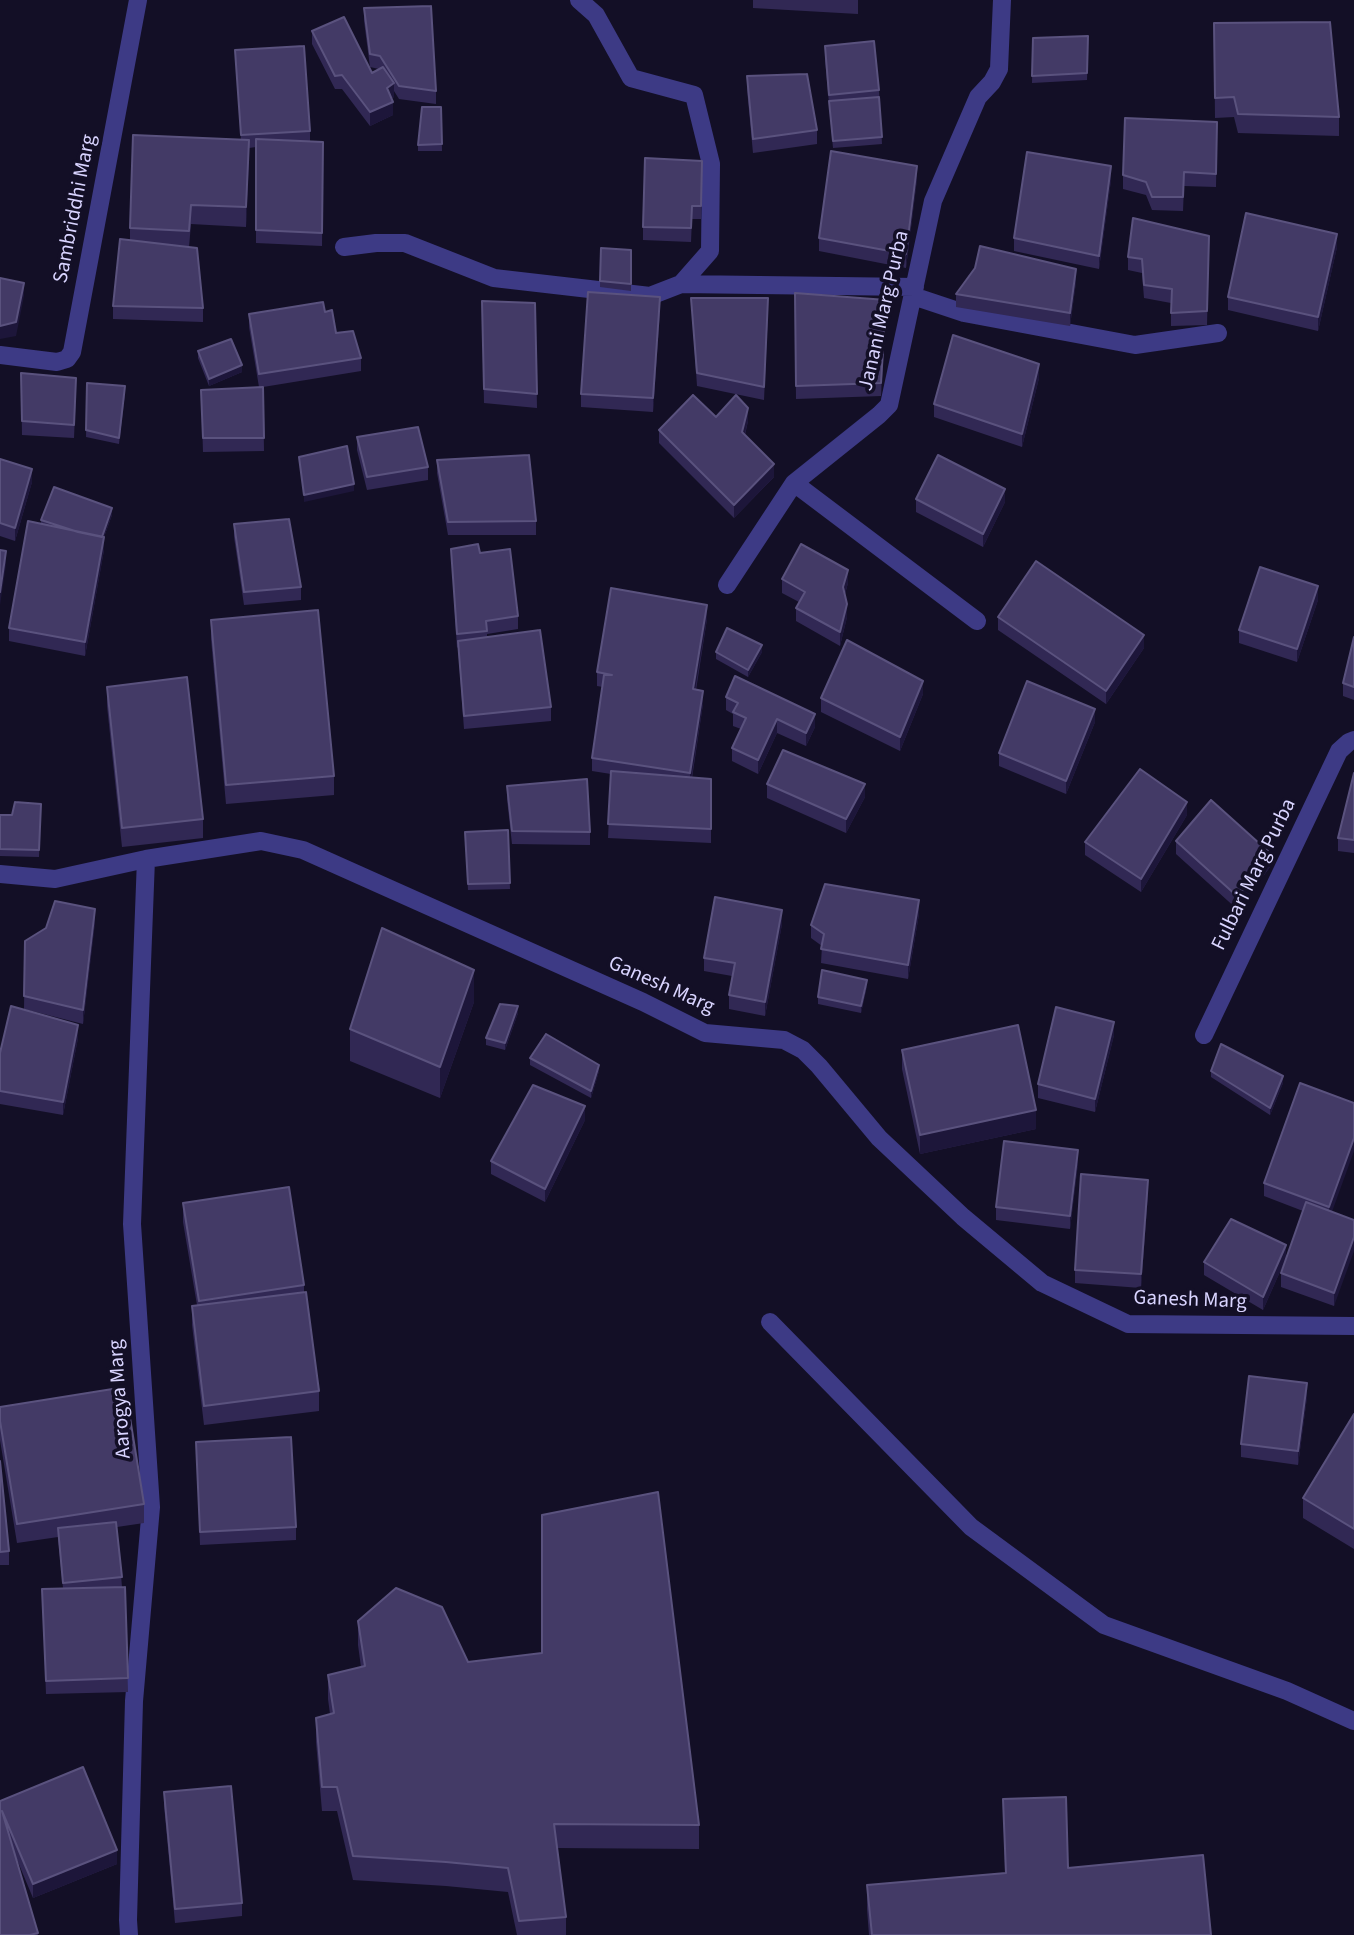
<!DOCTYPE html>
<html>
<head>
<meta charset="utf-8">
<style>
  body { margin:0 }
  canvas { display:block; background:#130f26 }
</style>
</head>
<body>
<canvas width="1354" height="1935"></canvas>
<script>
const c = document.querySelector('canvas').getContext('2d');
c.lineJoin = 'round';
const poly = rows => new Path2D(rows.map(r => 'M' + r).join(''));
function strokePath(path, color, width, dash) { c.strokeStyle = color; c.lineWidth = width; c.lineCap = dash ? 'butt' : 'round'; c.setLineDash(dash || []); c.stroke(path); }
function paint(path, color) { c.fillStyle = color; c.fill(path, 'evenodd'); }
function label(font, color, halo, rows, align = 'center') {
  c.font = font + ' "Source Sans 3",sans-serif'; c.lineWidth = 7; c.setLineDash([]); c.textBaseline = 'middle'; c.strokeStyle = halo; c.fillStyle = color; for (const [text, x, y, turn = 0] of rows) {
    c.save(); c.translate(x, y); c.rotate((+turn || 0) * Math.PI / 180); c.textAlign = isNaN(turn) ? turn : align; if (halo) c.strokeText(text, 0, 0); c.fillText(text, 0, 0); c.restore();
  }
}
strokePath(poly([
  [770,1322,971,1527,1104,1625,1287,1691,1354,1721]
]), '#3d3a85', 18);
strokePath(poly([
  [344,247,376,243,405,243,494,278,650,296,681,284,710,251,711,164,694,95,631,78,596,15,579,0],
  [681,284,915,287],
  [913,296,964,313,1135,345,1218,333],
  [0,355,57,362,67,359,72,352,138,0],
  [794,483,977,621],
  [727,585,794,483,879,415,889,405,933,201,978,97,992,82,999,69,1002,0],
  [0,874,55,879,146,859,261,841,303,850,643,1002,705,1033,784,1040,803,1050,819,1066,879,1138,963,1217,1042,1283,1128,1324,1354,1326],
  [1204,1035,1339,751,1349,742,1354,740],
  [129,1935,128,1920,134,1701,151,1507,132,1224,146,859]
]), '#3d3a85', 18);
paint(poly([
  [753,0,858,0,858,14,753,8],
  [364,8,436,91,436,104,399,99,394,91,394,97,392,98,393,115,370,126,342,89,335,89,312,44,312,31,372,73,379,69,370,67,364,21],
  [1214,23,1339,117,1339,136,1238,133,1234,117,1215,118],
  [1088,36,1087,80,1032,83,1033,38],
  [825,46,879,90,882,144,833,148,825,59],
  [235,50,310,131,310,141,323,142,322,246,256,243,256,147,249,148,246,227,191,224,189,247,203,308,203,322,113,319,113,306,130,240,130,228,241,140],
  [747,76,817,130,817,144,753,153,747,89],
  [441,107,442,151,418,151,418,145],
  [1217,122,1216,187,1184,186,1183,211,1152,210,1146,195,1123,189,1123,175],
  [702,161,701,219,692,219,691,242,643,240,643,227],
  [917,179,906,268,819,251,819,238],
  [1111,180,1099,269,1014,251,1014,238],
  [1209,236,1207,325,1171,326,1171,303,1144,298,1142,273,1128,270,1128,257],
  [1337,247,1318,331,1228,310,1228,297],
  [601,248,631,250,631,291,600,287],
  [975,268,1076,282,1070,326,956,307,956,294],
  [795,293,886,313,881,396,796,399],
  [691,298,768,312,764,400,697,386],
  [482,301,535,303,537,408,484,403],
  [660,310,653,412,581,407,581,394],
  [325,312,336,333,361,358,361,371,263,387,264,451,203,452,201,390,259,387,249,327,249,314],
  [198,351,242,372,209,386,198,358],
  [21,373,76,391,74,438,22,435],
  [1039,378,1022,447,934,417,934,404],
  [87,383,125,393,119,444,86,437],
  [716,417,748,421,745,435,774,477,734,518,659,443,659,430],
  [357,437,428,467,428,480,367,490,357,450],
  [0,459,32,482,15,541,0,536],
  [437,460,536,521,536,535,448,535,437,473],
  [916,499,1005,502,983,547,916,512],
  [112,515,104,537,104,550,85,656,9,641,9,628,41,524,41,520],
  [234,524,301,587,301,600,244,605,234,537],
  [451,549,480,553,518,616,518,629,487,634,487,637,551,707,551,721,464,729,458,647,457,648],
  [782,579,848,583,845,594,847,617,840,646,796,621,796,608,799,602,782,593],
  [1318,600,1297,662,1239,643,1239,630],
  [998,617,1144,648,1106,704,998,630],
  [707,619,696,690,703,704,692,778,711,779,711,843,608,838,611,774,592,771,592,758,603,687,597,686,597,672],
  [211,620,334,776,334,795,226,804,211,639],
  [1354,637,1354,700,1343,696,1343,683],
  [716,652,762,652,748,677,716,659],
  [107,687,203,819,203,838,122,847,107,706],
  [923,694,900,751,821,712,821,698],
  [726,697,815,727,806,746,777,733,758,774,732,761,732,748,741,729,733,726,733,714,726,710],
  [1095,722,1066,794,999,766,999,753],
  [1354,773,1354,853,1338,851,1338,838],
  [767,784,865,797,846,833,767,798],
  [507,786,590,832,590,845,512,844,507,799],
  [41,804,39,857,0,856,0,815,12,815],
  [1187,815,1141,892,1085,855,1085,842],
  [508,830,510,889,468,890,465,832],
  [1176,841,1270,867,1238,910,1176,854],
  [919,914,908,979,821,963,822,946,811,938,811,925],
  [95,922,83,1024,24,1009,25,941],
  [782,924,765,1016,729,1009,729,995,732,976,704,971,704,958],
  [867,986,861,1013,818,1004,818,997],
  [474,1002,440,1098,350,1061,350,1029],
  [518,1013,505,1050,486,1045,486,1038],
  [1114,1035,1095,1112,1038,1098,1038,1084],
  [78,1038,63,1115,0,1104,0,1053],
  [902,1050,1036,1129,920,1154,902,1069],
  [530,1058,599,1071,591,1098,530,1065],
  [1211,1071,1283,1083,1270,1115,1211,1077],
  [1300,1083,1332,1212,1354,1220,1334,1306,1281,1287,1281,1273,1303,1211,1264,1196,1264,1183],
  [585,1120,545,1202,491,1174,491,1161],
  [1078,1163,1070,1229,996,1220,996,1207],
  [1148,1193,1141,1288,1075,1283,1075,1270],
  [183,1203,304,1285,304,1292,319,1391,319,1411,204,1425,192,1325,192,1306,197,1305,183,1222],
  [1286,1258,1263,1310,1204,1275,1204,1262],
  [1307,1397,1298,1465,1241,1457,1241,1444],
  [0,1407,144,1504,144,1523,117,1527,122,1587,125,1587,128,1692,46,1694,42,1589,63,1588,58,1537,17,1543,0,1440],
  [1354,1414,1354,1549,1303,1518,1303,1498],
  [196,1442,296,1527,296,1540,200,1545],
  [0,1461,9,1551,9,1565,0,1565],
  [358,1621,468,1662,699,1825,699,1849,557,1848,566,1917,566,1935,517,1935,508,1892,446,1886,353,1880,337,1811,322,1811,316,1742,316,1718,330,1714,328,1699,328,1675,361,1667,358,1645],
  [83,1767,117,1850,117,1864,33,1898,15,1855,38,1935,0,1935,0,1801],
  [164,1792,242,1903,242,1916,175,1923,164,1805],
  [1003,1799,1068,1868,1211,1935,869,1935,867,1909,867,1885,1005,1873]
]), '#312854');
paint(poly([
  [394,83,394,97,387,101,387,88],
  [393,102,393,115,370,126,370,112],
  [249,140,249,159,246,227,246,207],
  [917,166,917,179,906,268,906,254],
  [1111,166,1111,180,1099,269,1099,256],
  [1337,234,1337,247,1318,331,1318,317],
  [1076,269,1076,282,1070,326,1070,313],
  [24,283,24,296,16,336,0,339,0,326],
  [660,297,660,310,653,412,653,398],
  [886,300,886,313,881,396,881,383],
  [1039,364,1039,378,1022,447,1022,434],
  [242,365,242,372,209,386,209,379],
  [125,386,125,393,119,444,119,438],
  [748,408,748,421,742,445,742,432],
  [774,464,774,477,734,518,734,505],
  [32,469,32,482,15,541,15,528],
  [354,484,354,491,304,502,304,495],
  [1005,489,1005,502,983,547,983,534],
  [112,508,112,515,104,537,104,550,85,656,85,642,101,539],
  [6,551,6,565,0,605,0,592],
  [848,570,848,583,843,600,843,587],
  [1318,586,1318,600,1297,662,1297,649],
  [847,604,847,617,840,646,840,632],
  [707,605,707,619,693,703,693,689],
  [1144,635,1144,648,1106,704,1106,691],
  [762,645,762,652,748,677,748,670],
  [923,681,923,694,900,751,900,737],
  [703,691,703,704,690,787,690,773],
  [1095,709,1095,722,1066,794,1066,781],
  [815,714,815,727,806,746,806,733],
  [777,719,777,733,758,774,758,760],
  [865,784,865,797,846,833,846,819],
  [1187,802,1187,815,1141,892,1141,879],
  [1270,853,1270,867,1238,910,1238,897],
  [919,900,919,914,908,979,908,965],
  [95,909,95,922,83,1024,83,1010],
  [782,910,782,924,765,1016,765,1002],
  [474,970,474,1002,440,1098,440,1067],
  [867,980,867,986,861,1013,861,1006],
  [518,1006,518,1013,505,1050,505,1043],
  [1114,1022,1114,1035,1095,1112,1095,1099],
  [78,1025,78,1038,63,1115,63,1102],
  [599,1065,599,1071,591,1098,591,1091],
  [1283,1076,1283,1083,1270,1115,1270,1108],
  [585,1106,585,1120,545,1202,545,1189],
  [1036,1110,1036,1129,920,1154,920,1135],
  [1354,1138,1354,1151,1329,1220,1329,1207],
  [1078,1150,1078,1163,1070,1229,1070,1216],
  [1148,1180,1148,1193,1141,1288,1141,1274],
  [1354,1237,1354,1251,1334,1306,1334,1293],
  [1286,1245,1286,1258,1263,1310,1263,1297],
  [1307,1383,1307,1397,1298,1465,1298,1451],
  [117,1850,117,1864,33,1898,33,1884]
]), '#1d163a');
const building = poly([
  [431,6,436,91,399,86,380,56,370,54,364,8,431,6],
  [344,17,372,73,383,67,394,83,387,88,393,102,370,112,342,75,335,76,312,31,344,17],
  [1330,22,1339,117,1238,114,1234,97,1215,98,1214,23,1330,22],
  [1088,36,1087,73,1032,76,1033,38,1088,36],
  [874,41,879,90,829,95,825,46,874,41],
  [304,46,310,131,241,135,235,50,304,46],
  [807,74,817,130,753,139,747,76,807,74],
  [879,97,882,137,833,141,829,101,879,97],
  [422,107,441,107,442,144,418,145,422,107],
  [1125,118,1217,122,1216,174,1184,172,1183,197,1152,197,1146,182,1123,175,1125,118],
  [133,135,249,140,246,207,191,205,189,231,130,228,133,135],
  [256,139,323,142,322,233,256,230,256,139],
  [831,151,917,166,906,254,819,238,831,151],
  [1027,152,1111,166,1099,256,1014,238,1027,152],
  [645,158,702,161,701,206,692,206,691,228,643,227,645,158],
  [1246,213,1337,234,1318,317,1228,297,1246,213],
  [1133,218,1209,236,1207,311,1171,313,1172,289,1144,285,1142,259,1128,257,1133,218],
  [120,239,197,248,203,308,113,306,120,239],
  [980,246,1076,269,1070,313,956,294,975,268,980,246],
  [601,248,631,250,631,284,600,281,601,248],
  [0,278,24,283,16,322,0,326,0,278],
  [588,292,660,297,653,398,581,394,588,292],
  [795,293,886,300,881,383,796,386,795,293],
  [691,298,768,298,764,387,697,373,691,298],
  [482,301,535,303,537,394,484,389,482,301],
  [323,302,325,312,332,310,336,333,353,331,361,358,259,374,249,314,323,302],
  [953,335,1039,364,1022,434,934,404,953,335],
  [231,339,242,365,209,379,198,351,231,339],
  [21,373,76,378,74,425,22,421,21,373],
  [87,383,125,386,119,438,86,430,87,383],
  [263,387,264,438,203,438,201,390,263,387],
  [693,395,716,417,736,395,748,408,742,432,774,464,734,505,659,430,693,395],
  [418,427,428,467,367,477,357,437,418,427],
  [347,446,354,484,304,495,299,457,347,446],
  [529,455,536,521,448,522,437,460,529,455],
  [938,455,1005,489,983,534,916,499,938,455],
  [0,459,32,469,15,528,0,523,0,459],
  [54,487,112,508,102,537,78,532,41,520,54,487],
  [289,519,301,587,244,592,234,524,289,519],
  [28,521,104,537,85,642,9,628,28,521],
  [478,544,480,553,510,549,518,616,486,621,487,631,457,634,451,549,478,544],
  [801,544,848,570,843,587,847,604,840,632,796,608,805,592,782,579,801,544],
  [0,550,6,551,0,592,0,550],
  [1036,561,1144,635,1106,691,998,617,1036,561],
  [1260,567,1318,586,1297,649,1239,630,1260,567],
  [611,588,707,605,693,689,703,691,690,773,592,758,604,675,612,675,597,672,611,588],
  [318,610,334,776,226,785,211,620,318,610],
  [727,628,762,645,748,670,716,652,727,628],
  [540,630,551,707,464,716,458,641,540,630],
  [1354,637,1354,687,1343,683,1354,637],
  [847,640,923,681,900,737,821,698,847,640],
  [735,676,815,714,806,733,777,719,758,760,732,748,746,718,733,712,738,703,726,697,735,676],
  [187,677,203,819,122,828,107,687,187,677],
  [1027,681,1095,709,1066,781,999,753,1027,681],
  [783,750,865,784,846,819,767,784,783,750],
  [1140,769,1187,802,1141,879,1085,842,1140,769],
  [611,771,711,779,711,829,608,824,611,771],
  [1354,773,1354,840,1338,838,1354,773],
  [587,779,590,832,512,831,507,786,587,779],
  [1211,800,1270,853,1238,897,1176,841,1211,800],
  [15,802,41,804,39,850,0,849,0,815,12,815,15,802],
  [508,830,510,883,468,884,465,832,508,830],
  [825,884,919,900,908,965,821,949,824,934,811,925,825,884],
  [715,897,782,910,765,1002,729,995,735,963,704,958,715,897],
  [55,901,95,909,83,1010,24,996,25,941,46,928,55,901],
  [382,928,474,970,440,1067,350,1029,382,928],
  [822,970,867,980,861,1006,818,997,822,970],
  [500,1004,518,1006,505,1043,486,1038,500,1004],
  [11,1006,78,1025,63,1102,0,1091,0,1053,11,1006],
  [1056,1007,1114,1022,1095,1099,1038,1084,1056,1007],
  [1018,1025,1036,1110,920,1135,902,1050,1018,1025],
  [546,1034,599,1065,591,1091,530,1058,546,1034],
  [1221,1044,1283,1076,1270,1108,1211,1071,1221,1044],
  [1300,1083,1354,1103,1354,1138,1329,1207,1264,1183,1300,1083],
  [533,1085,585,1106,545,1189,491,1161,533,1085],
  [1004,1141,1078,1150,1070,1216,996,1207,1004,1141],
  [1081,1174,1148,1180,1141,1274,1075,1270,1081,1174],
  [289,1187,304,1285,199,1301,183,1203,289,1187],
  [1306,1202,1354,1220,1354,1237,1334,1293,1281,1273,1306,1202],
  [1231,1219,1286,1245,1263,1297,1204,1262,1231,1219],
  [306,1292,319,1391,204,1406,192,1306,306,1292],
  [1249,1376,1307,1383,1298,1451,1241,1444,1249,1376],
  [125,1387,144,1504,17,1524,0,1421,0,1407,125,1387],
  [1354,1414,1354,1529,1303,1498,1354,1414],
  [291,1437,296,1527,200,1532,196,1442,291,1437],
  [0,1461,9,1551,0,1552,0,1461],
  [658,1492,699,1825,554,1824,566,1917,519,1921,508,1868,446,1862,353,1856,337,1787,322,1787,316,1718,334,1713,328,1675,365,1666,358,1621,396,1588,442,1607,468,1662,542,1653,542,1515,658,1492],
  [116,1522,122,1577,63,1583,58,1528,116,1522],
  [125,1587,128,1678,46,1681,42,1589,125,1587],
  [83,1767,117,1850,33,1884,2,1811,38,1933,30,1935,0,1935,0,1801,83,1767],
  [231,1786,242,1903,175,1909,164,1792,231,1786],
  [1066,1797,1068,1868,1203,1855,1211,1935,872,1935,867,1885,1006,1873,1003,1799,1066,1797]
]);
paint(building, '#433a66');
strokePath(building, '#5a527e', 2);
label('21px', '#d9d4ff', '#130f26', [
  ["Sambriddhi Marg",76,209,-79],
  ["Janani Marg Purba",885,311,-77],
  ["Fulbari Marg Purba",1255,875,-64],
  ["Ganesh Marg",661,986,24],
  ["Ganesh Marg",1190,1301,2],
  ["Aarogya Marg",121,1399,-94]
]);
</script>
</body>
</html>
